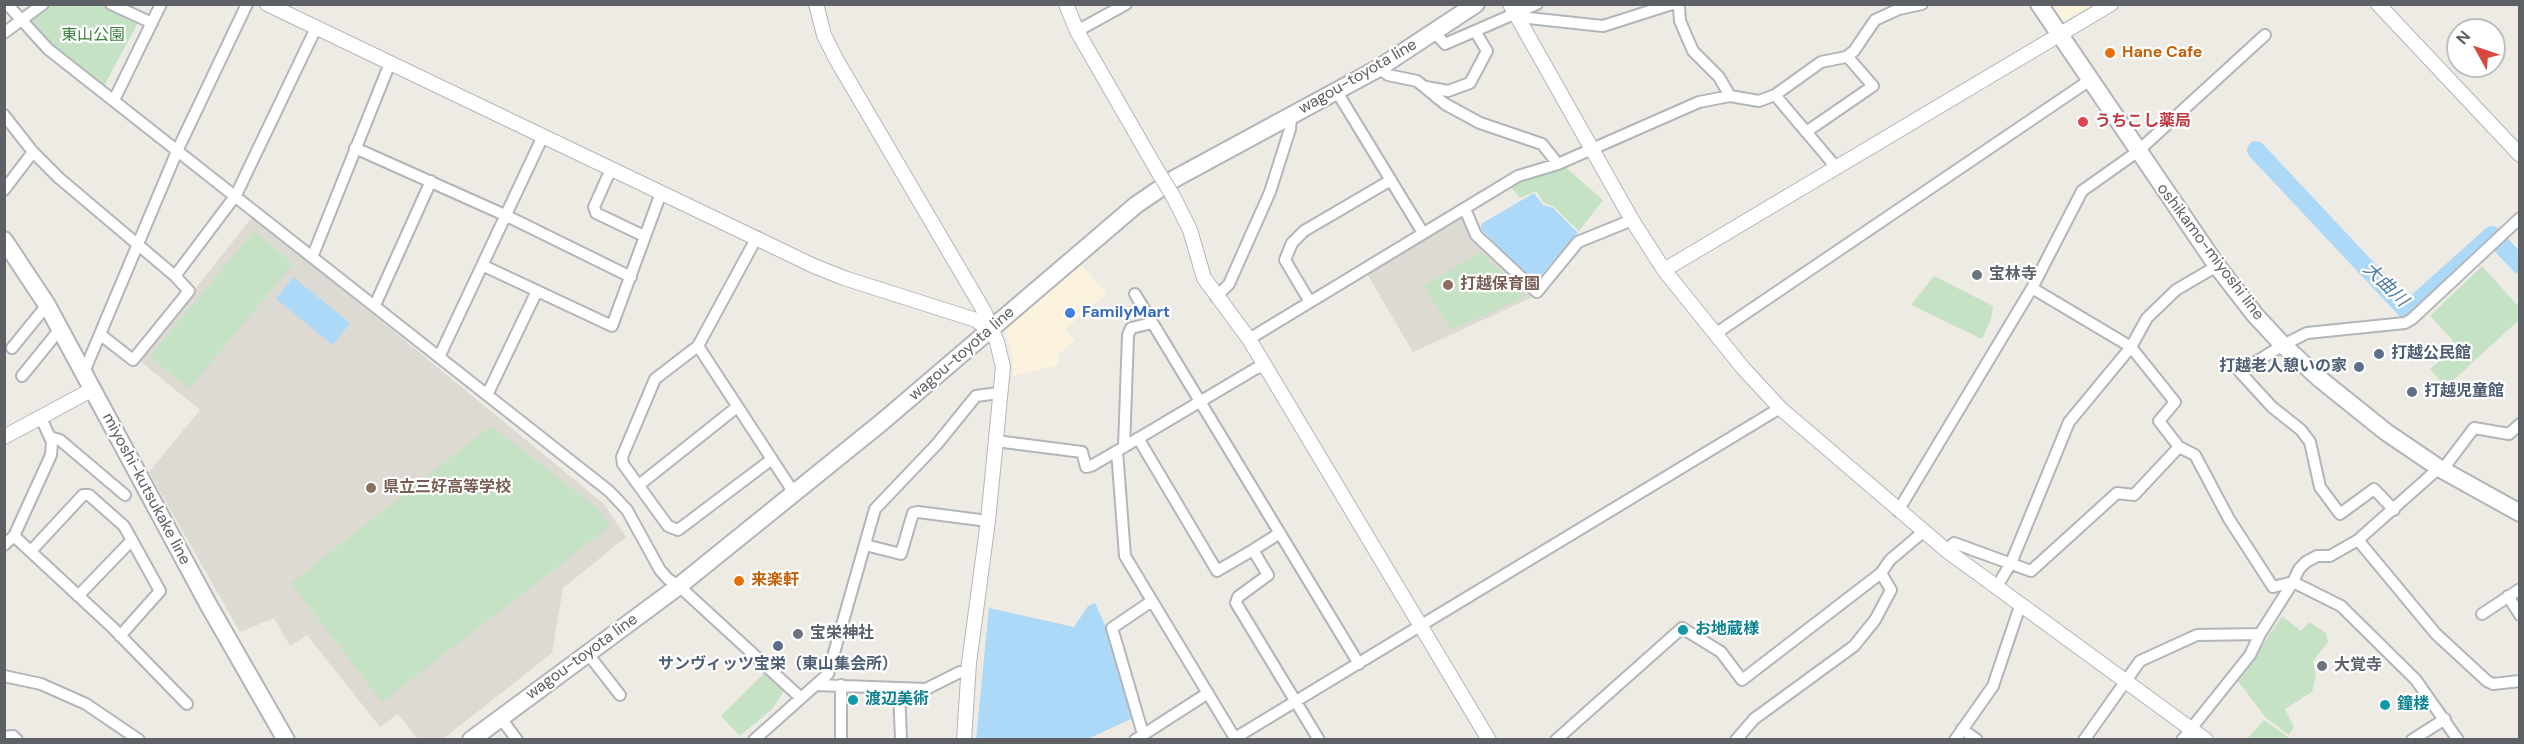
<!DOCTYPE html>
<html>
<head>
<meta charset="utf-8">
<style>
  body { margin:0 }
  #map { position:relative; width:2524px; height:744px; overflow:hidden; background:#eeebe5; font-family:"DM Sans",sans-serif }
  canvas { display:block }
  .frame { position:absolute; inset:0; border:6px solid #5d6064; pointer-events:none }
  .north { position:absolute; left:2446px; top:18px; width:60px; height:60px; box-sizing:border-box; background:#fff; border:2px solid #bebfc1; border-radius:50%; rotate:310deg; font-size:16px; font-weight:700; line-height:24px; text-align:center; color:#5d6064 }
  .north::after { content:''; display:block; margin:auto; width:21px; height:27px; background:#d84740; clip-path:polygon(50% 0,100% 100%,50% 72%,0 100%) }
</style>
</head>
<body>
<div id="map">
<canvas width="2524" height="744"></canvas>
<div class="frame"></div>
<div class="north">N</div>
</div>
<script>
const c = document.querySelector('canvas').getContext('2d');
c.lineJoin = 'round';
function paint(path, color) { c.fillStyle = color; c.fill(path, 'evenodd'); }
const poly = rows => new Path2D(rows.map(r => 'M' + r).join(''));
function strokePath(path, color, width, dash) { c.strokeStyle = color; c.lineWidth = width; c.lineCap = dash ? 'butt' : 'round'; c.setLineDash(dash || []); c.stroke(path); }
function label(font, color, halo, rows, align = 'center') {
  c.font = font + ' "DM Sans","Noto Sans JP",sans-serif'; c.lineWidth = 4.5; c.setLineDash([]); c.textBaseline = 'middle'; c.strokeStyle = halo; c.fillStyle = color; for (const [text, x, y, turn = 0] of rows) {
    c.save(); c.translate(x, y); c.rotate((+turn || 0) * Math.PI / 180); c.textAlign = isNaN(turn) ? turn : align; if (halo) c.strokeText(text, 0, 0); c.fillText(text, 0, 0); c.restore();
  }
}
paint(poly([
  [2043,5,2092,5,2062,22,2053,18],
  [1080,264,1105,291,1105,295,1065,329,1075,341,1058,354,1059,365,1013,376,1012,354,1006,334,1009,326]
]), '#fbf3dd');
paint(poly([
  [1464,213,1474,238,1533,297,1413,352,1367,274],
  [253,216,604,504,626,537,563,588,552,653,443,739,418,739,398,714,380,727,307,635,290,646,274,618,240,632,149,472,200,410,139,360]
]), '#dddad3');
paint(poly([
  [48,5,101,5,139,21,104,86,31,27,32,17],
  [1562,164,1603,200,1579,231,1554,207,1544,203,1536,191,1520,198,1509,185,1519,179],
  [254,231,293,264,189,389,150,356],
  [1481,252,1525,297,1451,330,1424,286],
  [2482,266,2519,307,2519,320,2473,362,2460,349,2472,363,2446,387,2430,369,2457,345,2430,316],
  [1934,276,1993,306,1991,319,1982,339,1911,305],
  [491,426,597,508,610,526,382,702,291,583],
  [2282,616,2301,631,2309,622,2326,633,2328,642,2313,661,2316,676,2312,692,2285,709,2294,727,2289,735,2266,718,2238,681],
  [765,672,784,690,783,693,772,709,740,736,721,716],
  [2264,720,2291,739,2247,739]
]), '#c5e3c4');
paint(poly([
  [1534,193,1543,205,1553,208,1578,233,1536,281,1530,280,1482,230,1481,224],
  [293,277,350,323,333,345,276,299],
  [1095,603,1111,638,1133,718,1088,739,976,740,989,608,1074,627,1088,606]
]), '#acd9f7');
strokePath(poly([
  [2256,150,2407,311,2492,235,2520,265]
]), '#acd9f7', 18);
const minor = poly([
  [7,4,48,49,609,491,627,510,660,570,668,579,679,586,801,698],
  [111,4,152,23],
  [1675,4,1679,8,1680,21,1693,51,1719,77,1730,96],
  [1519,17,1603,26,1672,4],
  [1077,31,1126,4],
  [4,33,43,4],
  [1435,33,1445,44,1537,4],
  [1379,68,1388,75,1417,81,1445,104,1480,123,1542,144,1558,164],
  [1426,87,1448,91,1470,83,1487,51,1475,31],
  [1337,92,1423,233],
  [1775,95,1835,166],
  [114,100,161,4],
  [4,115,33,152,59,178,175,276,236,195,316,28],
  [1806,132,1873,86,1847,56],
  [355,148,507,216,631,277],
  [611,169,594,207,596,213,644,236],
  [4,190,33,152],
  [1465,209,1476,235,1537,292,1578,242,1632,220],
  [757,237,698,346,794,493],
  [313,255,390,63],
  [484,266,612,326,661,193],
  [2032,288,2131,347,2175,402,2159,421,2179,447,2195,455,2229,519,2273,587,2293,582,2341,606,2416,680,2458,740],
  [1135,294,1359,664],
  [1216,297,1229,284,1270,192,1290,129,1291,116],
  [1310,302,1285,260,1292,243,1304,231,1391,180],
  [375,305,431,181],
  [1715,334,2090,80],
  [101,335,133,360,189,291,175,276],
  [1249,339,1518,176,1558,164,1699,102,1730,96,1759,101,1775,95,1821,62,1846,57,1854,51,1875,20,1899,9,1922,4],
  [698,346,655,379,622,457,623,464,668,526,678,530,772,459],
  [12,348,47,305],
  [440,355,543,136],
  [84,372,178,149,247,4],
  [22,376,56,334,62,332],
  [488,393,537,291],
  [50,437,60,440,125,495],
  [1138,438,1217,571,1253,550,1268,575,1238,597,1236,603,1319,740],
  [996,441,1082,452,1086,467,1091,466,1117,451],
  [1124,447,1128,335,1131,328,1152,323],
  [2443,469,2474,428,2509,434,2520,424],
  [639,485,737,407],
  [2394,510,2374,489,2340,514,2320,487,2310,442,2301,430,2272,407,2240,372,2283,345,2307,333,2405,323,2412,319,2520,218],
  [1898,511,2032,288,2082,191,2137,152,2265,35],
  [14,536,112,627,187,704],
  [2358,540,2436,634,2487,681,2493,684,2520,681],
  [4,545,14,536,51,455,52,442,41,418],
  [865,545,901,554,913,513,918,512,988,521],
  [1253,550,1280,533],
  [1946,550,1954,543,2031,571,2117,493,2134,495,2179,447],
  [31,551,83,495,89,495,124,526,160,591,120,636],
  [1996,588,2011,563,2069,422,2131,347,2147,318,2176,290,2217,266],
  [78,596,132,540],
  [2508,596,2520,615],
  [2482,614,2520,589],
  [588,654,620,695],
  [4,676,41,684,86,704,139,740],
  [816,685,899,688,901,740],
  [841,685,841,740],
  [899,688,926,689,960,672,968,672],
  [500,717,517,740],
  [1962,729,1977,740],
  [1143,734,1112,628,1152,601],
  [4,737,13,736,17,740],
  [1235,738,1780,408],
  [754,740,828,674,875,509,937,444,976,396,999,393],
  [1135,740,1208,693],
  [1236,740,1125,556,1117,451,1255,369,1265,365],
  [1556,740,1682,628,1721,652,1742,680,1881,573],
  [1736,740,1754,719,1854,646,1875,620,1891,590,1881,573,1890,560,1923,532],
  [1955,740,1993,686,2020,606],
  [2084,740,2140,661,2197,635,2260,634],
  [2182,740,2250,655,2260,634,2293,582,2299,569,2306,562,2317,556,2330,556,2358,540,2439,468],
  [2412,740,2445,719]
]);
const tertiary = poly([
  [267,4,814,266,844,278,976,320,990,331],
  [816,4,824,35,836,59,984,311,997,342,1003,367,988,521,969,663,964,740],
  [1066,4,1077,31,1157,170],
  [1510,4,1632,220,1664,270,1743,368,1780,408,1946,550,2206,740],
  [2378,4,2520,155],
  [1173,196,1190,230,1204,278,1249,339,1489,740],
  [1664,270,2111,4],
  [4,437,93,389]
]);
const secondary = poly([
  [2039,4,2217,266,2255,315,2283,345,2320,379,2386,432,2439,468,2520,513],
  [4,240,47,305,208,604,286,740],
  [471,740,679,586,882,422,1136,205,1174,179,1379,68,1476,4]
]);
strokePath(minor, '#b2b5b9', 14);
strokePath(tertiary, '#b2b5b9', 16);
strokePath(secondary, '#b1b4b8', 20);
strokePath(minor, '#fff', 10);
strokePath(tertiary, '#fff', 14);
strokePath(secondary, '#fff', 16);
const tertiaryBridge = poly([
  [1157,170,1173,196]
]);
strokePath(tertiaryBridge, '#b2b5b9', 16, []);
strokePath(tertiaryBridge, '#fff', 14);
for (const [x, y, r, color] of [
  [2110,53,6,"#e8710a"],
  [2083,122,6,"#e0444e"],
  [1977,275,6,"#6b7280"],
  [1448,285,6,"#8d6e63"],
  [1070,313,6,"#3f7fe0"],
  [2379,354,6,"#5c6f8a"],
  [2359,367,6,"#5c6f8a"],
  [2412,392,6,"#5c6f8a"],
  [371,488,6,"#8d6e63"],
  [739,581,6,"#e8710a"],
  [1683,630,6,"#0f9aa8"],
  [798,634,6,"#6b7280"],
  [778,646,6,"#5c6f8a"],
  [2322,666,6,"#6b7280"],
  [853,700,6,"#0f9aa8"],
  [2385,705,6,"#0f9aa8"]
]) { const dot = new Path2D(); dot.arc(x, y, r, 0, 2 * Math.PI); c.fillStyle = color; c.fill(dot); strokePath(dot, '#fff', 2); }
label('16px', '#3e823f', '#fff', [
  ["東山公園",93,36]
]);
label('bold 16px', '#c56008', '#fff', [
  ["Hane Cafe",2122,53],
  ["来楽軒",751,581]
], 'left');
label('16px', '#5d6064', '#fff', [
  ["wagou-toyota line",1358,77,-30],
  ["oshikamo-miyoshi line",2210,252,53],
  ["wagou-toyota line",962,354,-41],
  ["miyoshi-kutsukake line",146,489,62],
  ["wagou-toyota line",582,657,-36]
]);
label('bold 16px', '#be3a42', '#fff', [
  ["うちこし薬局",2095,122]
], 'left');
label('bold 16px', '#5b616d', '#fff', [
  ["宝林寺",1989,275],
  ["宝栄神社",810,634],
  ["大覚寺",2334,666]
], 'left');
label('bold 16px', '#785e54', '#fff', [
  ["打越保育園",1460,285],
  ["県立三好高等学校",383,488]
], 'left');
label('bold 16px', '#366cbe', '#fff', [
  ["FamilyMart",1082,313]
], 'left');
label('bold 16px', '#4e5e75', '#fff', [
  ["打越公民館",2391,354],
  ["打越老人憩いの家",2347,367,"right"],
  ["打越児童館",2424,392],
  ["サンヴィッツ宝栄（東山集会所）",778,665,"center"]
], 'left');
label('bold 16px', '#0d838f', '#fff', [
  ["お地蔵様",1695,630],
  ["渡辺美術",865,700],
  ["鐘楼",2397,705]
], 'left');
label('italic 18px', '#4b7aa7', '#fff', [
  ["大曲川",2385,285,44]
]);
</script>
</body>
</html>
